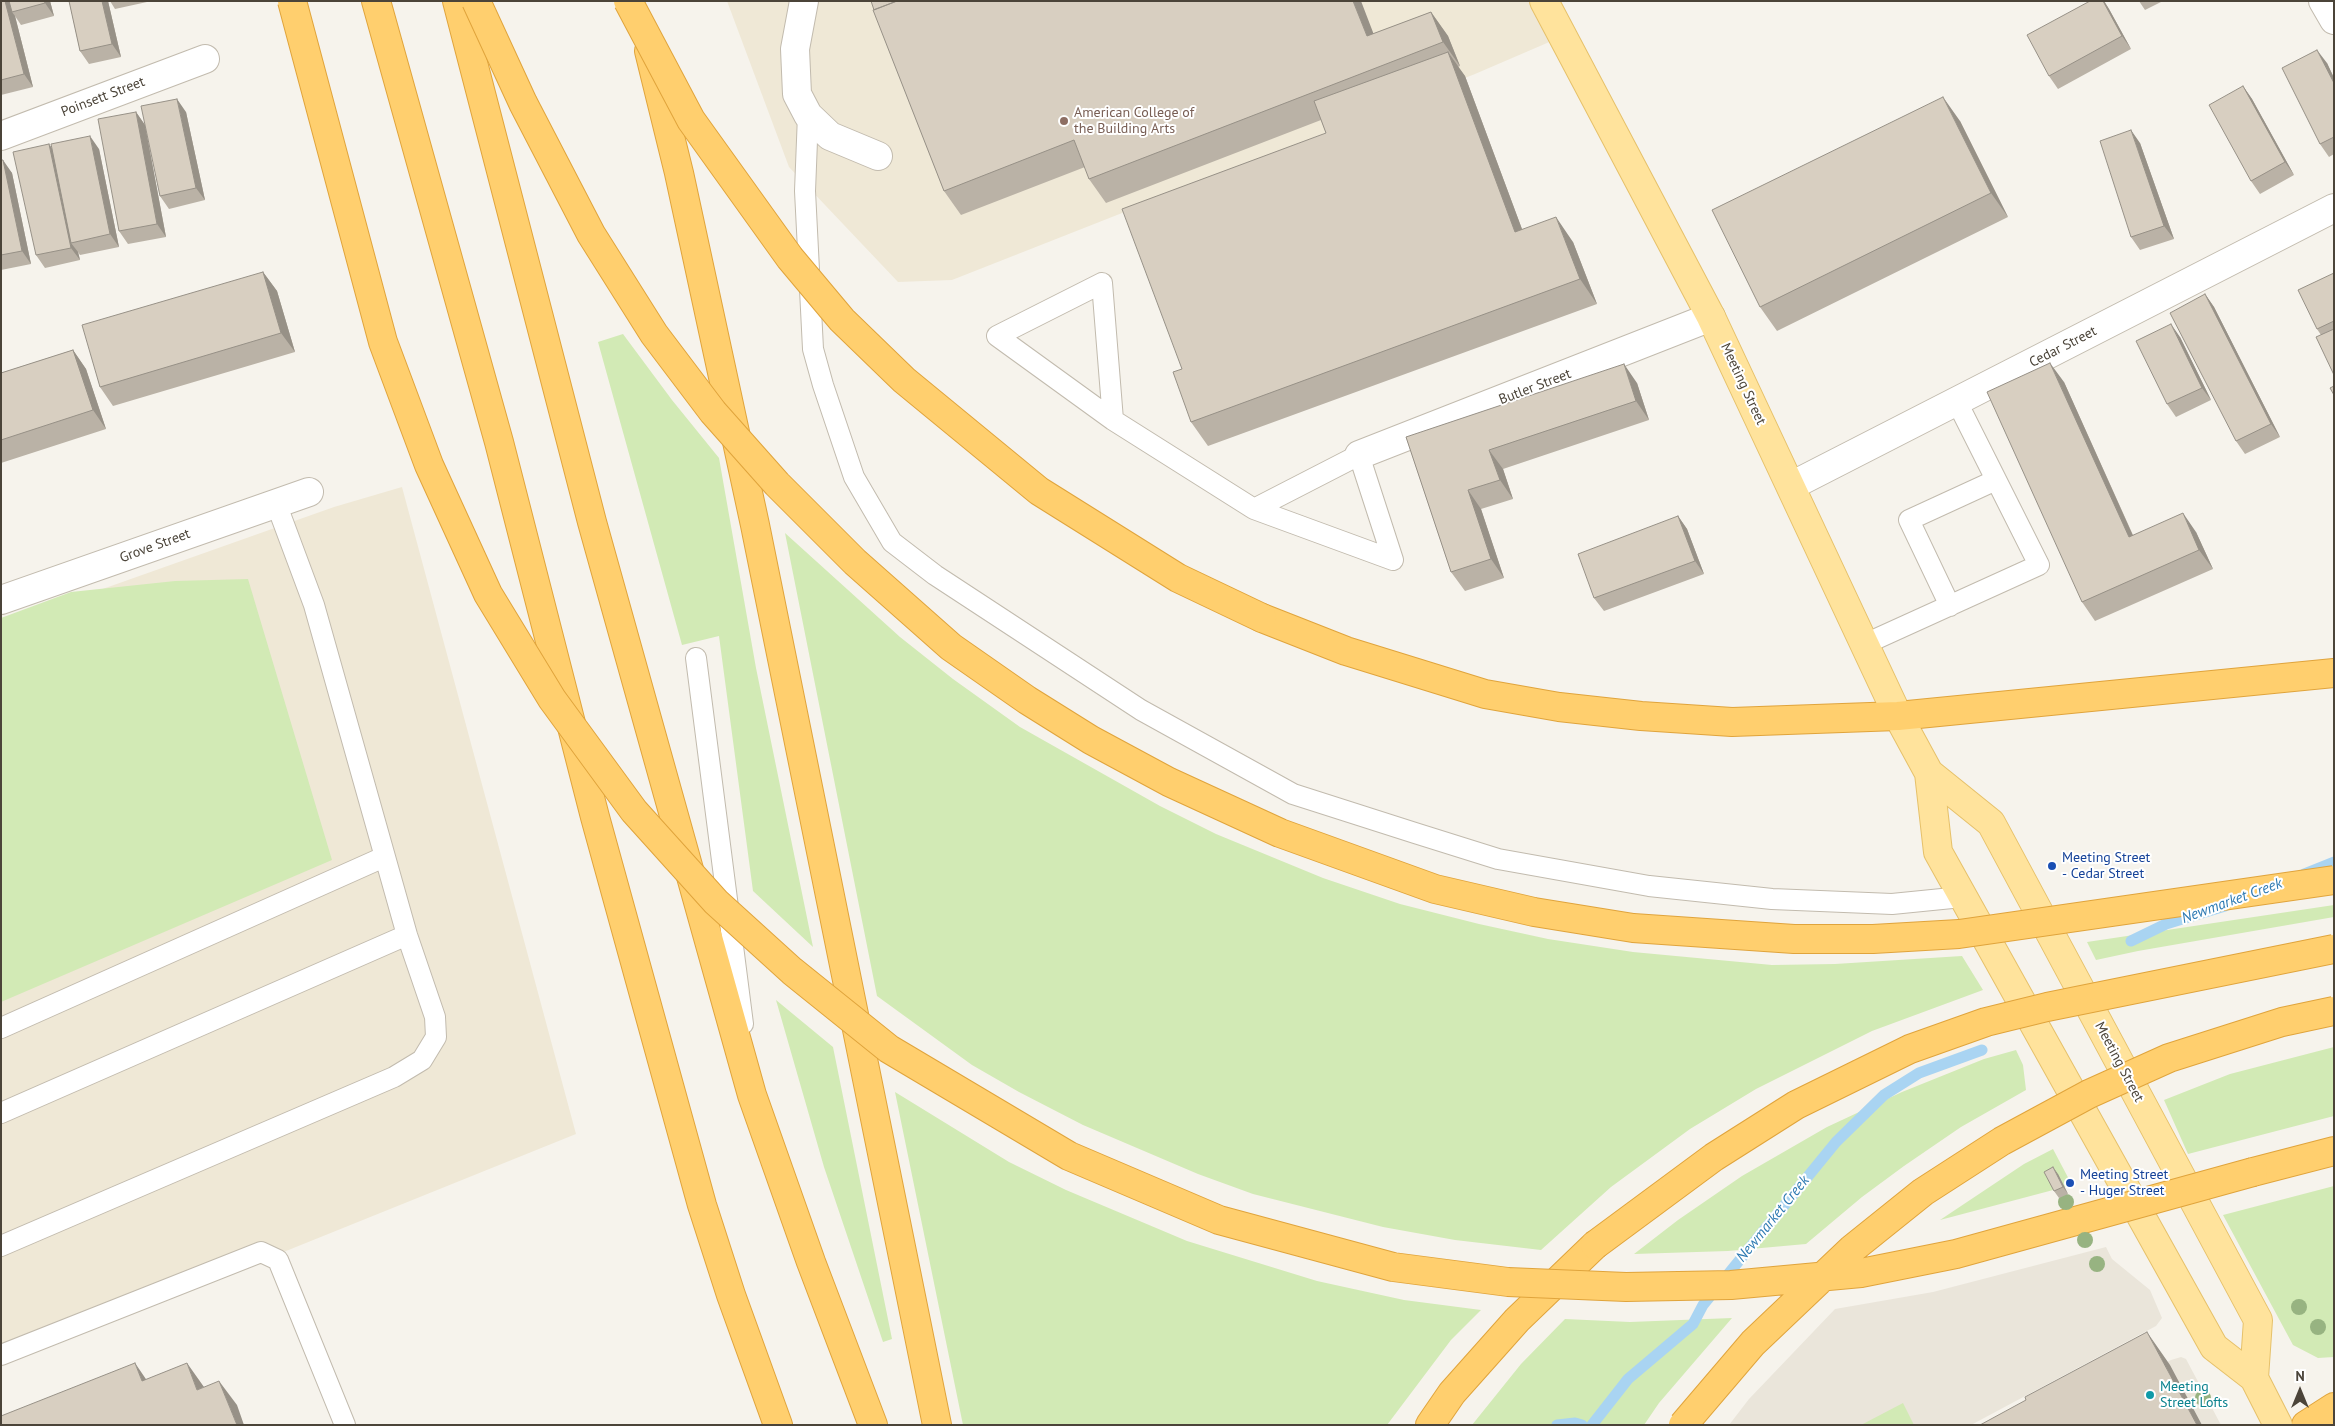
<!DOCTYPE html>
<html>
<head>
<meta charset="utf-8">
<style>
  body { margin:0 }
  #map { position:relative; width:2335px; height:1426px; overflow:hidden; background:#f6f3ec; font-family:"PT Sans",sans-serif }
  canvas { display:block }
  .frame { position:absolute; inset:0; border:2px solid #4b4439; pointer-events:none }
  .north { position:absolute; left:2275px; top:1366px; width:50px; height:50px; -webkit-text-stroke:4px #fff; paint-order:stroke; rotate:0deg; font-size:14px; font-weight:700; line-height:20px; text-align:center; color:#4b4439 }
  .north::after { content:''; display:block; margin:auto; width:18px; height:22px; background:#4b4439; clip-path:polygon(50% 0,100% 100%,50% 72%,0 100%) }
</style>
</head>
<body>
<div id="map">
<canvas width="2335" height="1426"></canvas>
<div class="frame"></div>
<div class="north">N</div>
</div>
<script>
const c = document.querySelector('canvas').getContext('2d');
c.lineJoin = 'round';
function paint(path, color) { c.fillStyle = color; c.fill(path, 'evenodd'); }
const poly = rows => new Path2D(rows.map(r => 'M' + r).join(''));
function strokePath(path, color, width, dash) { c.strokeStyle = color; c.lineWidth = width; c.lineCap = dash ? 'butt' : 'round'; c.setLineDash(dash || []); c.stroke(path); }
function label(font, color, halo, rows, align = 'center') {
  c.font = font + ' "PT Sans",sans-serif'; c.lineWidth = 4; c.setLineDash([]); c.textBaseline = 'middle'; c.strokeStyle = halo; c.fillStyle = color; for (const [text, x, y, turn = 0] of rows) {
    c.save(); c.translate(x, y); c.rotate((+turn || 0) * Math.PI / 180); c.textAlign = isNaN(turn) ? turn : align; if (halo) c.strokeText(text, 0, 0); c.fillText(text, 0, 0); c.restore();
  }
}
paint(poly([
  [2106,1247,2112,1259,2150,1290,2162,1318,2156,1326,1971,1425,1729,1425,1749,1399,1835,1309,1933,1292],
  [2181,1357,2186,1359,2221,1425,2051,1425,2171,1360]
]), '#eae5da');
paint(poly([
  [727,1,1534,1,1554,40,1475,74,952,280,898,282,789,167],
  [402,487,576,1134,1,1366,1,625,334,507]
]), '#efe8d6');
paint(poly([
  [623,334,672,400,719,458,756,668,813,947,753,891,719,636,682,645,598,342],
  [785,533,900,637,953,679,1020,727,1160,806,1216,834,1323,878,1400,904,1479,924,1548,939,1633,952,1772,965,1835,964,1962,956,1983,990,1872,1031,1756,1089,1690,1129,1611,1187,1541,1250,1455,1240,1383,1227,1253,1194,1198,1174,1083,1125,1019,1092,972,1065,877,996],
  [248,579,332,860,1,1002,1,618,71,592,175,581],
  [2334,905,2334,917,2138,951,2096,960,2087,942],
  [776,1000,833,1047,892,1339,883,1342,824,1167],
  [2334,1047,2334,1116,2188,1154,2164,1100,2230,1074],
  [2016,1050,2023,1065,2026,1090,1961,1127,1904,1166,1862,1197,1806,1244,1728,1251,1634,1254,1678,1220,1742,1176,1827,1127,1902,1092,1984,1059],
  [895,1092,1009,1162,1066,1190,1187,1241,1317,1281,1404,1300,1481,1310,1451,1340,1387,1425,963,1425],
  [2053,1149,2072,1185,1940,1220,2024,1164],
  [2334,1186,2334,1357,2318,1358,2293,1345,2223,1215],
  [1565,1319,1630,1322,1732,1318,1659,1403,1644,1425,1472,1425,1521,1364],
  [1903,1403,1914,1425,1861,1425]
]), '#d2eab5');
strokePath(poly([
  [2304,874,2334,862],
  [2131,941,2166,924,2225,906],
  [1557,1425,1575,1423,1582,1425],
  [1592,1425,1628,1379,1693,1324,1703,1305,1836,1142,1884,1095,1919,1073,1982,1050]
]), '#a9d4f2', 11);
const lane = poly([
  [808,115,805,191,813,349,823,385,854,477,892,542,935,575,1141,710,1293,794,1415,833,1498,859,1649,886,1772,899,1892,904,1962,897],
  [1113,420,1102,283,997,336,1113,420,1254,509,1359,455,1393,560,1254,509],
  [1950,606,1909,520,1996,480],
  [1865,644,2039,565,1957,402],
  [696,658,743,1024],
  [1,1028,384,857],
  [1,1113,407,935],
  [1,1246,394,1077,422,1060,436,1037,435,1017,407,935,314,605,276,503],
  [1,1355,261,1252,278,1260,345,1425]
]);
const street = poly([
  [804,1,795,49,797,94,808,115,830,136,878,156],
  [2323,1,2334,20],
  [1,136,205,59],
  [1359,455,1711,317],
  [1791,486,2334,208],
  [1,600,309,492]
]);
const primary = poly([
  [1544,1,1711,317,1898,716,1929,773,1938,852,2214,1347,2254,1378,2278,1425],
  [1929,773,1991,823,2258,1320,2254,1378]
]);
const highway = poly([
  [376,1,499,442,595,817,702,1205,731,1295,778,1425],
  [457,1,592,522,752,1095,811,1262,873,1425],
  [649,51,679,173,755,525,937,1425],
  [1262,618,1346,651,1485,694,1559,707,1641,716,1732,722,1898,716,2334,673],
  [2253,1172,2334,1151],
  [1430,1425,1452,1393,1517,1320,1595,1245],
  [2306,1425,2334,1407]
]);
strokePath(lane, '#c2bbae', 22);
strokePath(street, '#c2bbae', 30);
strokePath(primary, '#e6c16a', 30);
strokePath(highway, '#e0a43c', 30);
strokePath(lane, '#fff', 20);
strokePath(street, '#fff', 28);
strokePath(primary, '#ffe39c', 28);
strokePath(highway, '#ffcf6e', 28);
const highwayBridge = poly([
  [292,1,383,342,429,465,488,594,552,699,634,811,716,902,792,971,889,1049,1069,1156,1219,1220,1393,1267,1508,1282,1626,1287,1731,1285,1861,1273,1956,1254,2253,1172],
  [476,1,523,103,591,234,654,334,713,412,777,484,855,562,951,647,1027,700,1091,740,1169,782,1280,833,1435,889,1534,912,1633,928,1794,939,1873,939,1959,934,2334,880],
  [628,1,691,120,790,258,842,320,904,380,1039,491,1178,578,1262,618],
  [1595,1245,1714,1157,1796,1105,1910,1049,1986,1022,2047,1007,2334,949],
  [1683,1425,1753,1343,1852,1249,1923,1192,2002,1141,2089,1094,2169,1058,2282,1022,2334,1011]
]);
strokePath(highwayBridge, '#e0a43c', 30, []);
strokePath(highwayBridge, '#ffcf6e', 28);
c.fillStyle = '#97b381';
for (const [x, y] of [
  [2066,1202],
  [2085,1240],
  [2097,1264],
  [2299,1307],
  [2318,1327],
  [2203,1398]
]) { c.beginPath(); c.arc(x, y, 8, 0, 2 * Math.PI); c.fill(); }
paint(poly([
  [1,1,50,1,54,16,21,25,15,16,33,87,1,95],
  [69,1,108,1,121,57,89,64,80,51],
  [110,1,147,1,147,2,115,9],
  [2090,1,2104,1,2109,9,2131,49,2058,89,2049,76],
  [2139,1,2163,1,2145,10],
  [874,10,1373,34,1431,12,1448,36,1460,66,1458,67,1465,76,1522,229,1573,242,1597,304,1208,446,1191,422,1182,369,1326,133,1321,120,1106,203,1089,179,1085,167,961,215,944,191],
  [2327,63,2334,78,2334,154,2329,157,2320,144],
  [2243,86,2252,99,2294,175,2260,194,2251,181],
  [136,112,145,125,166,237,128,244,119,231],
  [186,112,205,200,169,209,160,196],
  [1960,121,2008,217,1777,331,1760,307],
  [2140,143,2174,239,2140,250,2131,237],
  [49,144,52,149,99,149,119,247,80,255,78,252,80,260,45,268,36,255],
  [1,160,12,173,31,264,1,270],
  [263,272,277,291,295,352,113,406,100,387],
  [2334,273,2334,375,2321,335,2317,329],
  [2205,294,2214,307,2280,437,2245,454,2236,441],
  [2180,337,2211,400,2176,417,2167,404],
  [73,350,86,369,106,429,1,463,1,373],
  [2064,382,2133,535,2196,532,2213,569,2095,621,2082,602],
  [1637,383,1649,420,1503,469,1513,499,1481,509,1504,578,1465,591,1451,572,1406,437],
  [1678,516,1687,529,1704,574,1604,611,1594,598],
  [2058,1174,2068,1194,2059,1198,2054,1191]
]), '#bab2a6');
paint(poly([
  [5,1,11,1,12,12,15,16,33,87,24,74],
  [44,1,50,1,54,16,45,3],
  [102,1,108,1,121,57,112,44],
  [1353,1,1361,1,1384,61,1367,36],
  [2103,1,2104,1,2109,9,2131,49,2122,36],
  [1431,12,1448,36,1460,66,1443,42],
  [2317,50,2327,63,2334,78,2334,83],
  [1448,52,1465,76,1532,256,1515,232],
  [2243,86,2252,99,2294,175,2285,162],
  [1943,97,1960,121,2008,217,1991,193],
  [177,99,186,112,205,200,196,188],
  [136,112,145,125,166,237,157,224],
  [2131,130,2140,143,2174,239,2164,226],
  [90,136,99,149,119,247,110,234],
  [49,144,58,157,71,243,78,252,80,260,71,248],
  [3,160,12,173,31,264,22,251],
  [1556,217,1573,242,1597,304,1580,279],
  [263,272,277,291,295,352,281,333],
  [2205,294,2214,307,2280,437,2271,424],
  [2171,324,2180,337,2211,400,2202,388],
  [73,350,86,369,106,429,93,410],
  [2050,363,2064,382,2142,556,2129,537],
  [1624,364,1637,383,1649,420,1636,401],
  [1489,450,1503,469,1513,499,1500,480],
  [1468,490,1481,509,1504,578,1491,559],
  [2183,513,2196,532,2213,569,2199,550],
  [1678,516,1687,529,1704,574,1695,561],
  [2053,1167,2058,1174,2068,1194,2063,1187],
  [2147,1332,2170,1365,2202,1425,2197,1425],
  [135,1363,152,1388,142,1381],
  [187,1363,204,1387,197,1390],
  [219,1381,237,1405,244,1425,237,1425]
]), '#979187');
const building = poly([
  [1,1,5,1,24,74,1,80,1,1],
  [9,1,44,1,45,3,12,12,9,1],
  [69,1,102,1,112,44,80,51,69,1],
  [871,1,897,1,874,10,871,1],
  [897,1,1353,1,1367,36,1431,12,1443,42,1089,179,1074,140,944,191,873,10,897,1],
  [2090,1,2103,1,2122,36,2049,76,2027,35,2090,1],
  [2317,50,2334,83,2334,137,2320,144,2282,68,2317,50],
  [1448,52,1515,232,1556,217,1580,279,1191,422,1173,372,1182,369,1122,209,1326,133,1314,101,1448,52],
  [2243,86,2285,162,2251,181,2209,105,2243,86],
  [1943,97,1991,193,1760,307,1712,210,1943,97],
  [177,99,196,188,160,196,141,106,177,99],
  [136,112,157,224,119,231,98,119,136,112],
  [2131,130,2164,226,2131,237,2100,141,2131,130],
  [90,136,110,234,71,243,51,144,90,136],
  [49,144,71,248,36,255,13,152,49,144],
  [1,160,3,160,22,251,1,255,1,160],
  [263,272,281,333,100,387,82,325,263,272],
  [2334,273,2334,321,2317,329,2298,290,2334,273],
  [2205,294,2271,424,2236,441,2170,313,2205,294],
  [2171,324,2202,388,2167,404,2136,341,2171,324],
  [2334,329,2334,375,2316,337,2334,329],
  [73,350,93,410,1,440,1,373,73,350],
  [2050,363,2129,537,2183,513,2199,550,2082,602,1987,392,2050,363],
  [1624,364,1636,401,1489,450,1500,480,1468,490,1491,559,1451,572,1406,437,1624,364],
  [2334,386,2334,395,2330,388,2334,386],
  [1678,516,1695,561,1594,598,1578,554,1678,516],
  [2053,1167,2063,1187,2054,1191,2044,1172,2053,1167],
  [2147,1332,2197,1425,1980,1425,2026,1400,2025,1397,2147,1332],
  [135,1363,142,1381,187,1363,197,1390,219,1381,237,1425,1,1425,1,1416,135,1363]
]);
paint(building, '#d8cfc1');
strokePath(building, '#979187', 1);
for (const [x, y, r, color] of [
  [1064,121,5,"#8d6e63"],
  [2052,866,5,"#1a4fb4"],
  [2070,1183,5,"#1a4fb4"],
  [2150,1395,5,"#0f9aa8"]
]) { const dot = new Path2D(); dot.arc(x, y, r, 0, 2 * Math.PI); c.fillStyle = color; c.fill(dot); strokePath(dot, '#fff', 2); }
label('14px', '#4b4439', '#fff', [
  ["Poinsett Street",103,97,-21],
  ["Cedar Street",2063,347,-27],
  ["Meeting Street",1743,384,65],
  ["Butler Street",1535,387,-21],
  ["Grove Street",155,546,-20],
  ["Meeting Street",2119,1062,62]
]);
label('14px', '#785e54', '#fff', [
  ["American College of",1074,113],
  ["the Building Arts",1074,129]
], 'left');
label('14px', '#164399', '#fff', [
  ["Meeting Street",2062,858],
  ["- Cedar Street",2062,874],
  ["Meeting Street",2080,1175],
  ["- Huger Street",2080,1191]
], 'left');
label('14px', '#0d838f', '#fff', [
  ["Meeting",2160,1387],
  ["Street Lofts",2160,1403]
], 'left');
label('italic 15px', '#2e7ab2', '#fff', [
  ["Newmarket Creek",2232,901,-20],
  ["Newmarket Creek",1773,1219,-51]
]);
</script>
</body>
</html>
